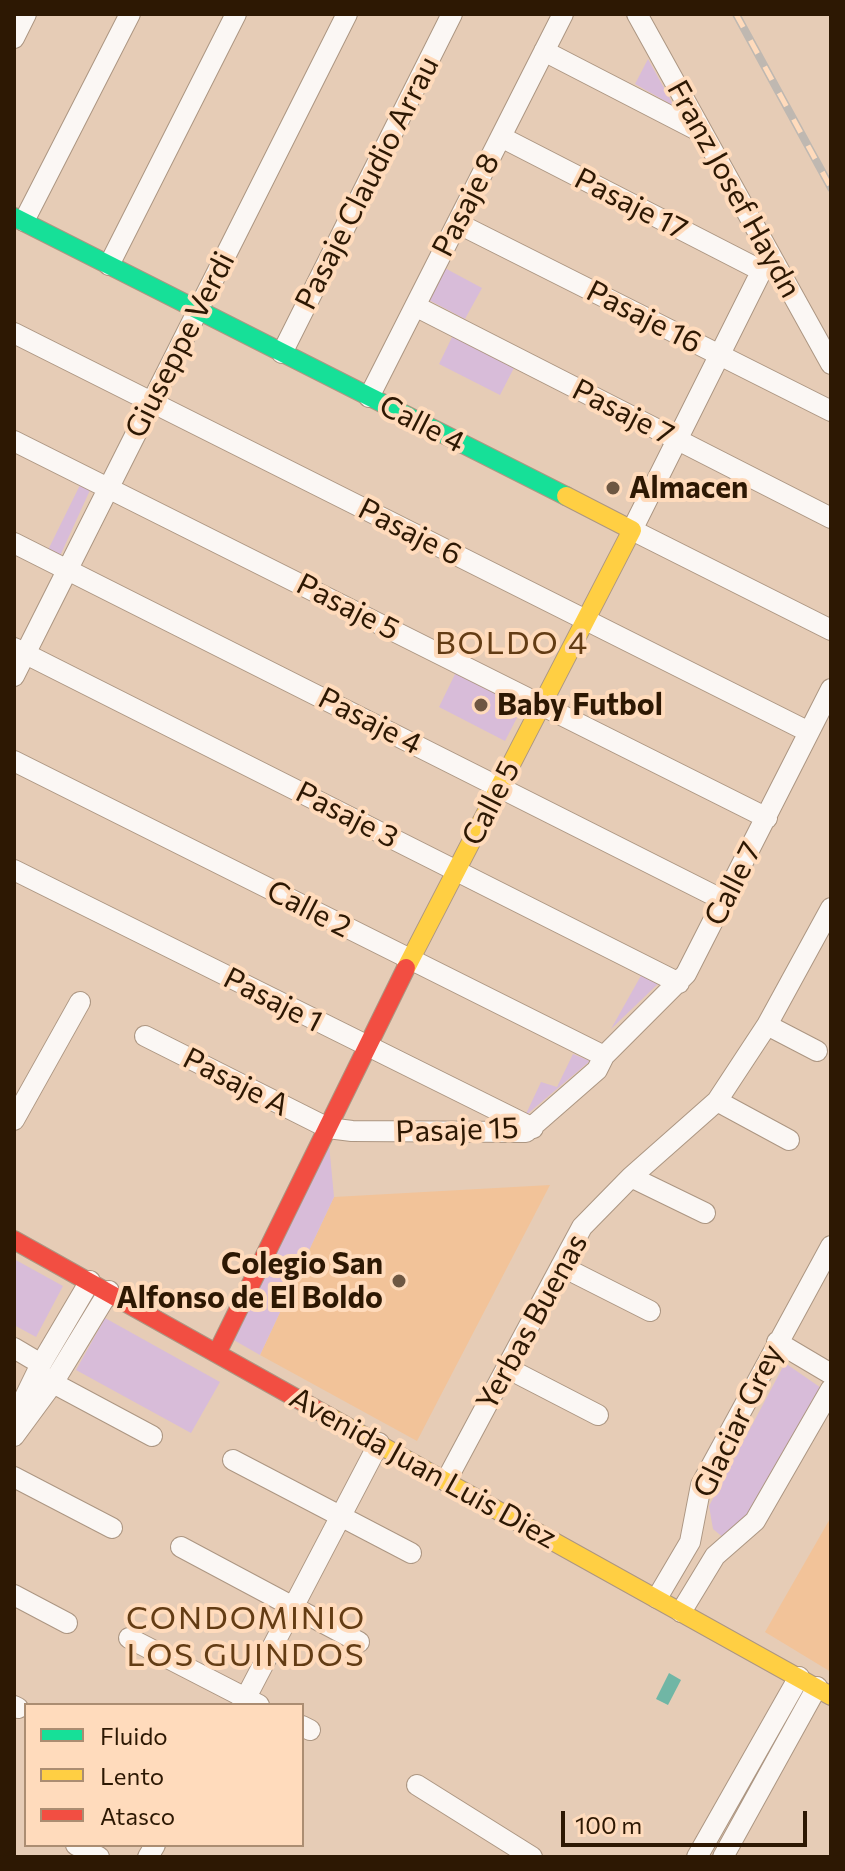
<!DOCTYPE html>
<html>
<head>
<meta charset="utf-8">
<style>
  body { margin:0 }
  #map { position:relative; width:845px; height:1871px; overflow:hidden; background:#e6ccb6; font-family:Commissioner,sans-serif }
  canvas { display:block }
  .frame { position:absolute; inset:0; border:16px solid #2d1803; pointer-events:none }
  .legend { position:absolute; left:24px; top:1703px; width:280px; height:144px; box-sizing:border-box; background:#ffdbbc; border:2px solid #ab8d72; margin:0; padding:10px 14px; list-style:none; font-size:24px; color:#2d1803 }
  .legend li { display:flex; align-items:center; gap:16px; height:40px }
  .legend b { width:40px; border:2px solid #ab8d72 }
  .scale { position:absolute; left:561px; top:1811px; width:246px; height:36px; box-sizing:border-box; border:4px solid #2d1803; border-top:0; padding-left:10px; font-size:24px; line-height:28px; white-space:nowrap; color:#2d1803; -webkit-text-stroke:6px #ffdbbc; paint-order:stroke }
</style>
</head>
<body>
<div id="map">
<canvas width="845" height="1871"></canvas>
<div class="frame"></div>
<ul class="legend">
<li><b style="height:10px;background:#16e098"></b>Fluido</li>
<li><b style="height:10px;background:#ffcf43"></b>Lento</li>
<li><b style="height:10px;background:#f24e42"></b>Atasco</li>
</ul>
<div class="scale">100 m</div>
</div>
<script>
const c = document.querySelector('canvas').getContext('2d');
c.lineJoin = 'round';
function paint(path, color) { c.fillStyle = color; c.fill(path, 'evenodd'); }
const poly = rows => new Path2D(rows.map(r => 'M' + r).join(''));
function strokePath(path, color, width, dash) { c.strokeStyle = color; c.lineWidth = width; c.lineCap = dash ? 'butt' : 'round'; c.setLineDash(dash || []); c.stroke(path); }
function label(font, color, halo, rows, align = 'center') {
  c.font = font + ' Commissioner,sans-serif'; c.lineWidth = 8; c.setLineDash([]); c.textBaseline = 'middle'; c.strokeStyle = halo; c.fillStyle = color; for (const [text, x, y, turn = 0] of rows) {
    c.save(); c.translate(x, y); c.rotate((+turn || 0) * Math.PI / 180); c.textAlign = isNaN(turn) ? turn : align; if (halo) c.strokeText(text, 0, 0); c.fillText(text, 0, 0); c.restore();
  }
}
paint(poly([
  [550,1185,417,1441,260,1355,334,1197],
  [831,1517,831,1672,765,1632]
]), '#f2c399');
paint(poly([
  [648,59,674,106,635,84],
  [441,266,482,288,465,319,425,298],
  [455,331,517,362,500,395,439,364],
  [81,483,91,488,60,556,48,550],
  [457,670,524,704,505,741,439,707],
  [643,972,661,981,611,1029],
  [573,1054,590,1061,525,1116,541,1082,557,1087],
  [329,1144,334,1197,260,1355,225,1335],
  [14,1259,63,1286,36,1337,14,1325],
  [105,1318,220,1382,191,1433,76,1370],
  [785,1363,827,1392,750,1537,725,1539,713,1529,709,1506]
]), '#d8bcd9');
paint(poly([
  [669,1673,681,1680,668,1705,656,1699]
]), '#70b6a5');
const street = poly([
  [637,14,831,364],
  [14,38,26,14],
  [544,51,701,132],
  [501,137,762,271],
  [24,221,130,14],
  [457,223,831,411],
  [769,256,632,530,831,630],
  [109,265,236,14],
  [415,306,831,518],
  [14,333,807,731],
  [282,353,452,14],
  [369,397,563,14],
  [14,441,767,818],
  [14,543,725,901],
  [14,648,679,983],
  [14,676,347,14],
  [14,761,604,1056],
  [14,870,533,1128],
  [767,1025,817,1051],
  [145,1036,328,1128,352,1131,526,1132,597,1070,604,1056,686,974,831,689],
  [717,1101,789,1140],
  [14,1120,80,1002],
  [631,1177,705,1213],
  [561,1266,650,1311],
  [777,1342,831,1374],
  [14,1348,41,1364],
  [507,1368,598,1415],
  [53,1383,152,1436],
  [18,1421,22,1403,41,1364,90,1281],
  [14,1436,53,1383,109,1291],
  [233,1460,411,1553],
  [14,1477,112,1528],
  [446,1481,582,1227,631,1177,717,1101,767,1025,831,908],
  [181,1547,359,1642],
  [14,1595,67,1623],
  [657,1598,690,1542,701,1485,831,1246],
  [681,1612,715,1556,755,1521,831,1389],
  [129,1638,259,1705],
  [242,1705,379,1443],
  [14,1706,18,1708],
  [302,1726,310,1730],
  [417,1785,532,1857],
  [76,1845,99,1857],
  [148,1857,155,1845],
  [697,1857,799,1677],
  [723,1857,817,1687]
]);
const fast = poly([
  [14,217,566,496]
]);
const slow = poly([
  [406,968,632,530,566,496],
  [328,1416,831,1696]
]);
const jam = poly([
  [14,1240,328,1416],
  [217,1353,406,968]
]);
strokePath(street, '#ac9682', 22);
strokePath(fast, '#ac9682', 20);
strokePath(slow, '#ac9682', 20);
strokePath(jam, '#ac9682', 20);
strokePath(street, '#fbf7f4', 20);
strokePath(fast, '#16e098', 18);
strokePath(slow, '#ffcf43', 18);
strokePath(jam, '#f24e42', 18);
const rail = poly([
  [736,14,831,188]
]);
strokePath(rail, '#bfb8b1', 8);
strokePath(rail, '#ffdbbc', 5, [15]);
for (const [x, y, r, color] of [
  [613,488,8,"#6e5742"],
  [481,705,8,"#6e5742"],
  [399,1281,8,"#6e5742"]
]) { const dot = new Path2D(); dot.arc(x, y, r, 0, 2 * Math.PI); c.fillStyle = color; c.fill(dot); strokePath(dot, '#ffdbbc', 3); }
label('30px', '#2d1803', '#ffdbbc', [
  ["Pasaje Claudio Arrau",367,183,-63],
  ["Franz Josef Haydn",734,189,61],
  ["Pasaje 17",631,204,27],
  ["Pasaje 8",466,205,-63],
  ["Pasaje 16",644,317,27],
  ["Giuseppe Verdi",180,345,-63],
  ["Pasaje 7",623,412,27],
  ["Calle 4",422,424,27],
  ["Pasaje 6",410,532,27],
  ["Pasaje 5",348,607,27],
  ["Pasaje 4",370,721,27],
  ["Calle 5",491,803,-63],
  ["Pasaje 3",347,815,27],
  ["Calle 7",733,884,-63],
  ["Calle 2",309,909,27],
  ["Pasaje 1",273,1000,27],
  ["Pasaje A",236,1082,27],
  ["Pasaje 15",457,1130,-2],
  ["Yerbas Buenas",532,1322,-61],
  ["Glaciar Grey",738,1421,-64],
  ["Avenida Juan Luis Diez",423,1468,29]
]);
label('bold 30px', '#2d1803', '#ffdbbc', [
  ["Almacen",629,488],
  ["Baby Futbol",497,705],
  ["Colegio San",383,1264,"right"],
  ["Alfonso de El Boldo",383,1298,"right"]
], 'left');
c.letterSpacing = '2px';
label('32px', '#633c14', '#ffdbbc', [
  ["BOLDO 4",512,643],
  ["CONDOMINIO",246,1618],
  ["LOS GUINDOS",246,1655]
]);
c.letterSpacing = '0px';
</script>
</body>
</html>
